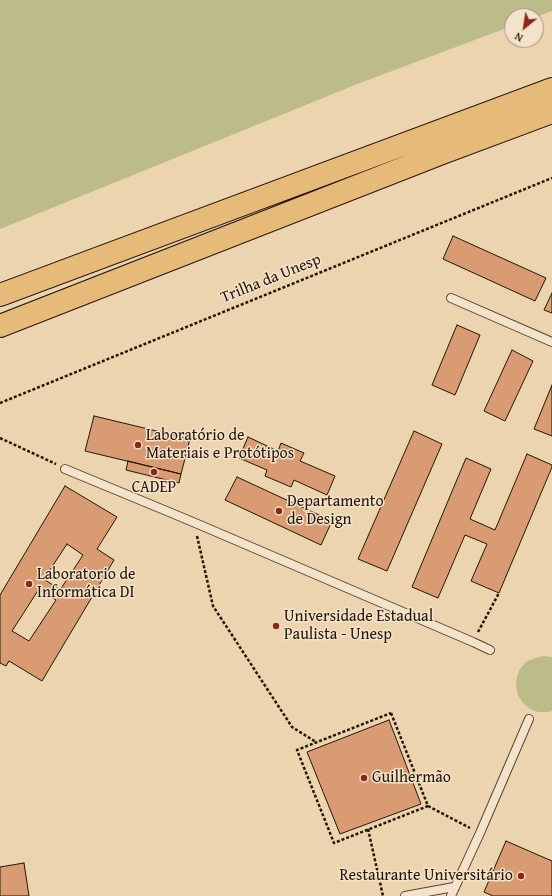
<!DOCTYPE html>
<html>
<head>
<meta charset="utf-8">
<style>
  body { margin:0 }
  #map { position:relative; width:552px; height:896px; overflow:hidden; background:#ecd4af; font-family:"Gentium Book Plus",serif }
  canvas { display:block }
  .north { position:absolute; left:504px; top:8px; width:40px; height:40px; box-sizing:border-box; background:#f3e3cb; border:1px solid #a0917d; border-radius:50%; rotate:210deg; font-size:11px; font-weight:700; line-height:16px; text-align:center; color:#241607 }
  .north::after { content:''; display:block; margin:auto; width:14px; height:18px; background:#8f2418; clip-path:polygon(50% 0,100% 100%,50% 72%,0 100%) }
</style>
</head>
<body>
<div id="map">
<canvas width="552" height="896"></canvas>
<div class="north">N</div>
</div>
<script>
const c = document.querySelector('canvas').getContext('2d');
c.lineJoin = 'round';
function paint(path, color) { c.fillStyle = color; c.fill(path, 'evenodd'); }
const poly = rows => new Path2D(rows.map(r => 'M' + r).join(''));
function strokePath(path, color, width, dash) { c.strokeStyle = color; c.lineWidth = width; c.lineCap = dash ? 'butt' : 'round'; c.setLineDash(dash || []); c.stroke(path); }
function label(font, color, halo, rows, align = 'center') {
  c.font = font + ' "Gentium Book Plus",serif'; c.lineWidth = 3; c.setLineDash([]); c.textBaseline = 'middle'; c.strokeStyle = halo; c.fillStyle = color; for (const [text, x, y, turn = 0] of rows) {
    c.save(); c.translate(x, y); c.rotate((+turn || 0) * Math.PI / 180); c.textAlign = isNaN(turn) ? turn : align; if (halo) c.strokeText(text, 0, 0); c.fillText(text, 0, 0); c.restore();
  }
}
paint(poly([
  [0,0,552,0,552,11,536,17,512,16,512,26,360,83,0,229],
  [544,656,552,657,552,711,548,712,538,712,530,709,523,703,518,695,516,686,517,677,520,669,526,662,535,658]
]), '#bcbc88');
const building = poly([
  [453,236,546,278,535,301,443,259,453,236],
  [552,293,552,313,544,310,552,293],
  [457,325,480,335,455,395,432,385,457,325],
  [512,350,533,361,505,421,484,411,512,350],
  [552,385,552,436,534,429,552,385],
  [94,416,190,439,181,474,85,451,94,416],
  [414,431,442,444,387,571,358,559,414,431],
  [248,437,278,451,281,443,304,453,300,461,335,476,327,495,294,480,291,487,265,476,267,470,239,458,248,437],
  [527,454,552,465,552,467,499,593,471,581,487,544,465,535,438,598,412,587,466,458,491,469,470,519,495,530,527,454],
  [128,461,181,474,179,483,126,470,128,461],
  [237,477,332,521,321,545,225,500,237,477],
  [65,486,117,517,97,549,114,560,42,681,9,661,6,666,0,663,0,595,65,486],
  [67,544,83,555,60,590,44,579,67,544],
  [39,589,56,600,29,641,12,631,39,589],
  [389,720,421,804,340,834,307,752,389,720],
  [506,841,552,861,552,896,493,896,484,892,506,841],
  [24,863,29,896,0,896,0,867,24,863]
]);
paint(building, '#d89b72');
strokePath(building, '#241607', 1);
const lane = poly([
  [451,298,552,342],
  [65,469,169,512,200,525,473,642,490,650],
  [405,896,454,887],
  [451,896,480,833,529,719]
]);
const highway = poly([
  [0,295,552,89],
  [0,326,442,153,552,112]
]);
strokePath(lane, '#564631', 10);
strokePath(highway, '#241607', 24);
strokePath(poly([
  [0,403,552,178],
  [0,438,56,464],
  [197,536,213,606,292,727,316,742],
  [478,632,499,593],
  [391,713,428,806,334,843,297,750,391,713],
  [428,806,470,828],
  [368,829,383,896]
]), '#241607', 2.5, [3, 2]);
strokePath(lane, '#f3e3cb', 8);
strokePath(highway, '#e6ba78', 22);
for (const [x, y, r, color] of [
  [138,445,4,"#8f2418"],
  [154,472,4,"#8f2418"],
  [279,511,4,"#8f2418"],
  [29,584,4,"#8f2418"],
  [276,626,4,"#8f2418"],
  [364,778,4,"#8f2418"],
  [521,876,4,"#8f2418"]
]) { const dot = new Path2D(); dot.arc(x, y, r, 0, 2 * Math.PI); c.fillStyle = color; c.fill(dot); strokePath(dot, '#f3e3cb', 1.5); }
label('16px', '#241607', '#f3e3cb', [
  ["Trilha da Unesp",271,279,-22]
]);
label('16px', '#241607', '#f3e3cb', [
  ["Laboratório de",146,436],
  ["Materiais e Protótipos",146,454],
  ["CADEP",154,488,"center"],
  ["Departamento",287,502],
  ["de Design",287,520],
  ["Laboratorio de",37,575],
  ["Informática DI",37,593],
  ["Universidade Estadual",284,617],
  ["Paulista - Unesp",284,635],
  ["Guilhermão",372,778],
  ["Restaurante Universitário",513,876,"right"]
], 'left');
</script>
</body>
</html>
